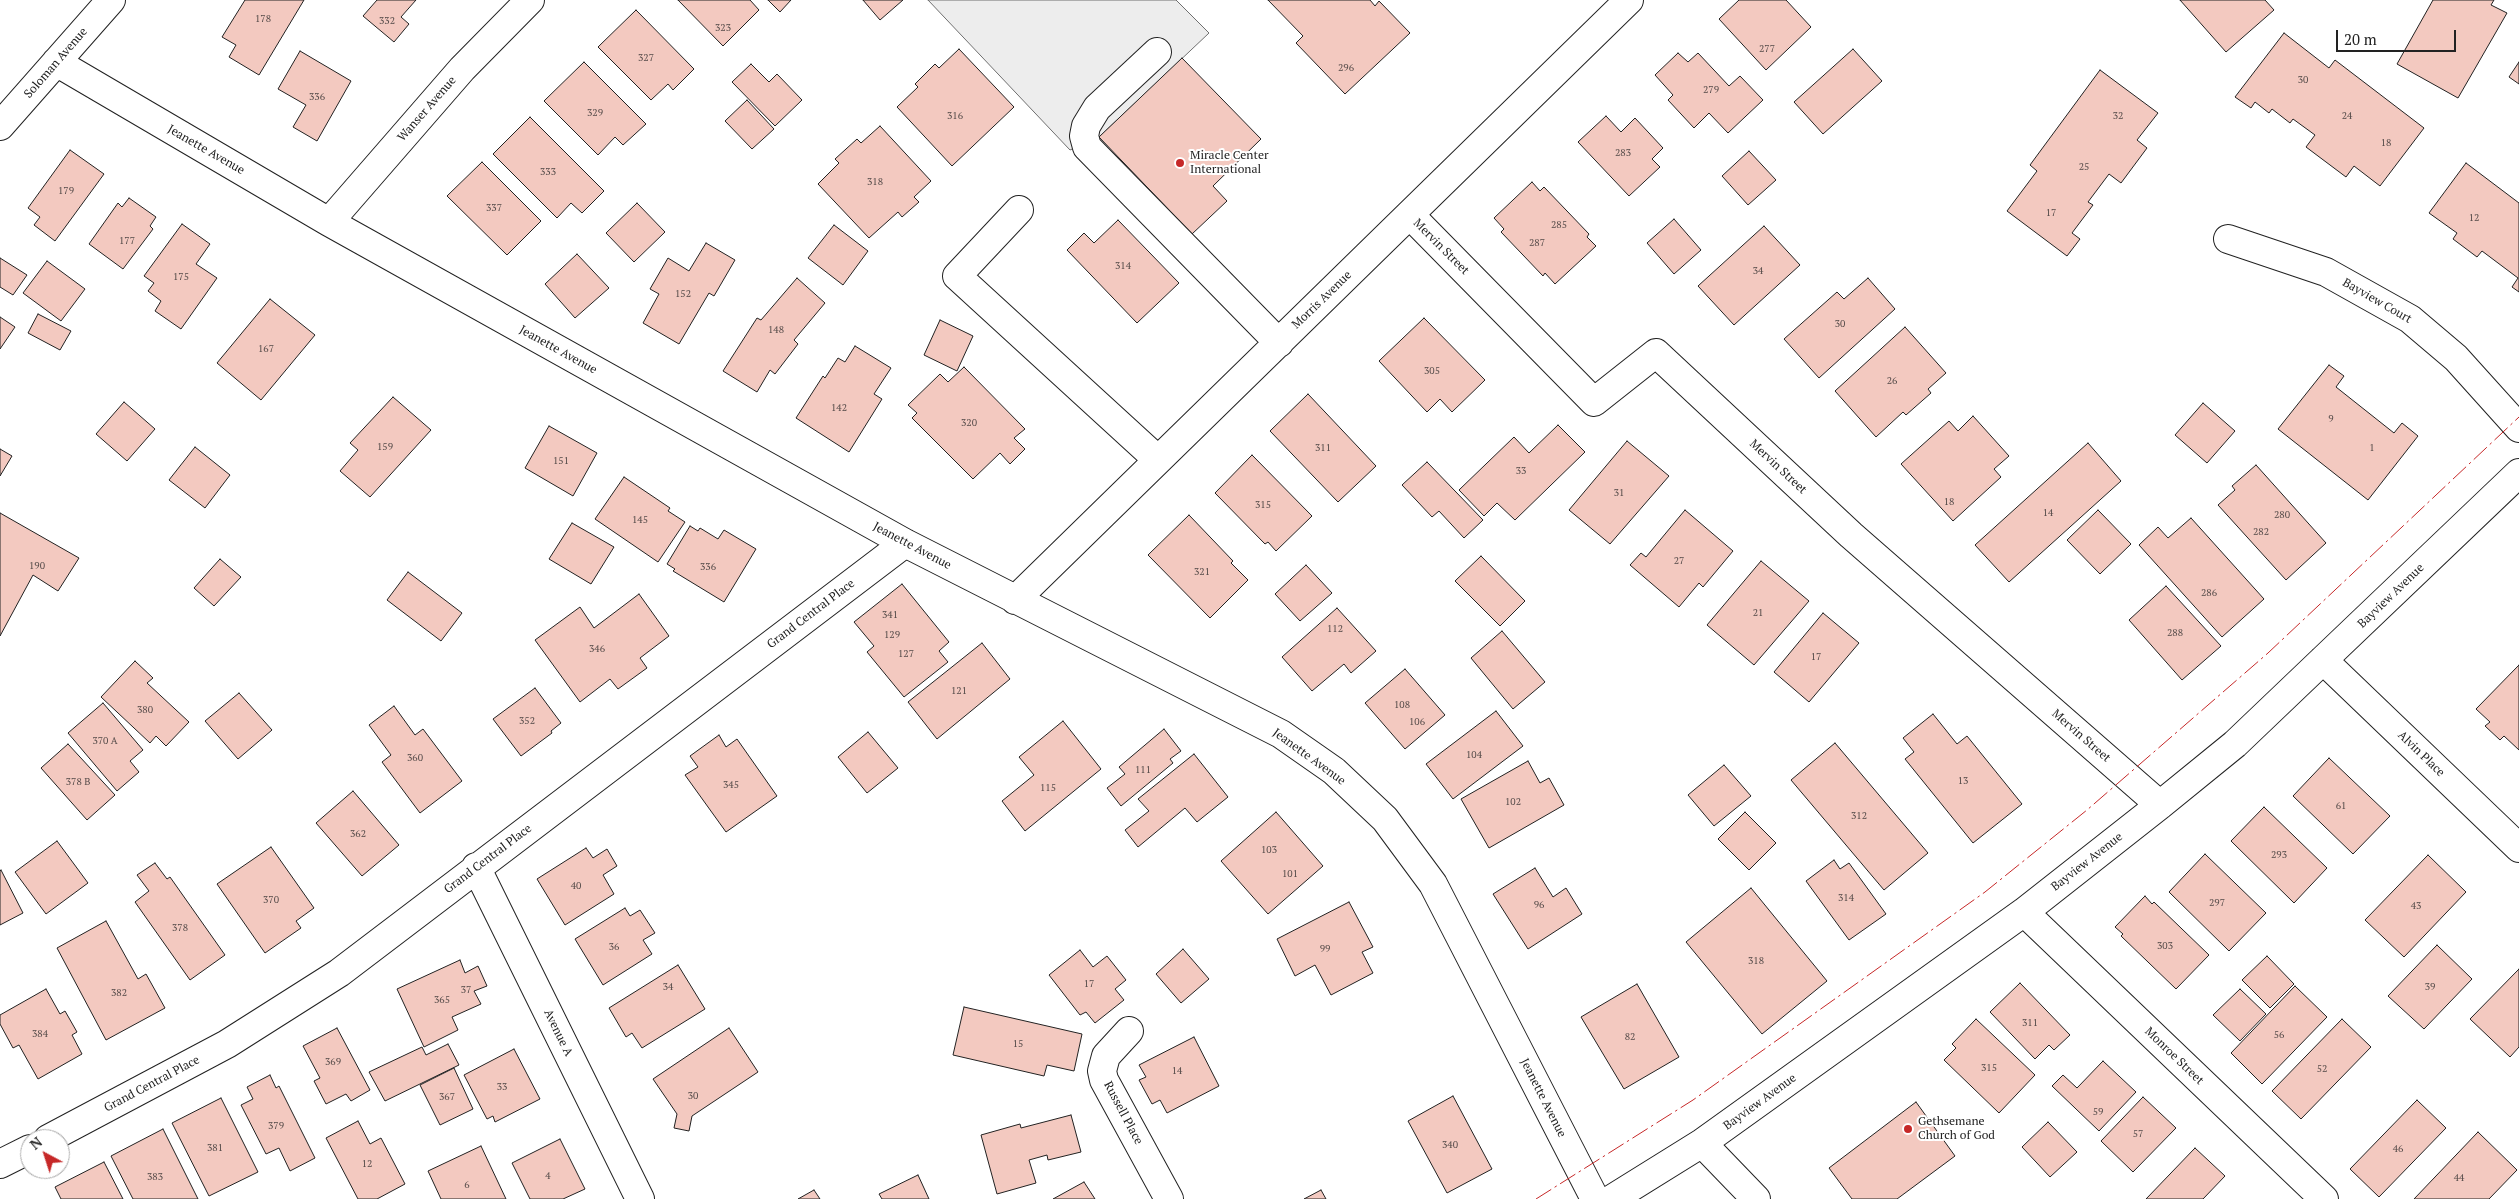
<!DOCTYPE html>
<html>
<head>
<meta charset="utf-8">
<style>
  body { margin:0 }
  #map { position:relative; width:2519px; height:1199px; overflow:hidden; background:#fff; font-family:"PT Serif",serif }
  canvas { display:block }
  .north { position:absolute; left:20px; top:1129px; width:50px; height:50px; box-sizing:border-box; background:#fff; border:1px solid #a7a7a7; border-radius:50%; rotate:320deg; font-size:14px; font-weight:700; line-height:20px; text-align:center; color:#222 }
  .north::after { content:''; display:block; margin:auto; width:18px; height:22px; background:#c62828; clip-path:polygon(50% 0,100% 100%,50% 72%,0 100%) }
  .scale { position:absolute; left:2336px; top:30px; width:120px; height:22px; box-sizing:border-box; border:2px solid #222; border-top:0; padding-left:6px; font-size:15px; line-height:18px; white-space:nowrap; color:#222; -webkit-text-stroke:4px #fff; paint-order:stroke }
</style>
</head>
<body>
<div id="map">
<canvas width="2519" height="1199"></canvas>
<div class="north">N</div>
<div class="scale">20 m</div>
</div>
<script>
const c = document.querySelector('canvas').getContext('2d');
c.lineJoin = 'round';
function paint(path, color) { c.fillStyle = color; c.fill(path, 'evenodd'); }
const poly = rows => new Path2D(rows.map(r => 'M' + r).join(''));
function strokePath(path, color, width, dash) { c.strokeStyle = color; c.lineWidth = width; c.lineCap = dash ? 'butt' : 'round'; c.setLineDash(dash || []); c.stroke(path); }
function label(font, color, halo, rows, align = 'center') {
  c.font = font + ' "PT Serif",serif'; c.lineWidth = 4; c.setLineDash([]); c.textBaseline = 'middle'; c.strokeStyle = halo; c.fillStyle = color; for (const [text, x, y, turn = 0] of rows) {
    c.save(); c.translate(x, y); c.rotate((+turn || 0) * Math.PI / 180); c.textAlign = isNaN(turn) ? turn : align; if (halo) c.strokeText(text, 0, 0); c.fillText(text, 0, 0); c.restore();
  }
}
const parking = poly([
  [928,0,1176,0,1209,33,1099,137,1070,150,928,0]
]);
paint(parking, '#ededed');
strokePath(parking, '#6f6f6f', 1);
const building = poly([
  [245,0,304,0,259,75,229,57,236,45,222,37,245,0],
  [377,0,416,0,401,17,409,24,394,42,363,16,377,0],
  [678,0,750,0,759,10,723,46,678,0],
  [768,0,791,0,780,12,768,0],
  [863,0,903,0,880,20,863,0],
  [1268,0,1370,0,1375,6,1379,1,1410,33,1345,94,1296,43,1303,36,1268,0],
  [1739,0,1786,0,1811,27,1766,70,1719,19,1739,0],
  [2180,0,2265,0,2274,10,2226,52,2180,0],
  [2433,0,2494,0,2491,5,2507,13,2458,98,2397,64,2433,0],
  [636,10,694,69,673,90,668,84,651,100,598,47,636,10],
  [2284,33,2329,68,2335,60,2424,128,2380,186,2354,166,2346,177,2306,147,2315,135,2293,119,2290,123,2272,109,2269,113,2255,102,2251,108,2235,97,2284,33],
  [959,49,1014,107,952,166,897,107,918,87,915,84,935,64,939,68,959,49],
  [1853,49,1882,81,1823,134,1794,102,1853,49],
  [300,51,351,81,317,141,293,127,306,105,278,89,300,51],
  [1678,53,1688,62,1698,53,1729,86,1740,76,1763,100,1728,133,1709,113,1694,128,1668,100,1673,95,1655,75,1678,53],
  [1182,58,1261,139,1213,186,1227,201,1192,234,1099,137,1182,58],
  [584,62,646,124,623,145,615,137,598,155,544,101,584,62],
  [2519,62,2519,84,2509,77,2519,62],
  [751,64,769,82,777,74,802,100,775,126,732,82,751,64],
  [2100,70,2158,113,2137,140,2147,148,2121,183,2109,174,2088,202,2093,205,2072,233,2080,239,2067,256,2007,211,2037,171,2030,165,2100,70],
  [747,100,774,129,752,149,725,121,747,100],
  [1606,116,1621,132,1635,118,1663,148,1652,159,1660,167,1629,196,1578,142,1606,116],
  [530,117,604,191,582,213,571,203,557,218,493,154,530,117],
  [880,126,931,181,914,197,919,202,902,217,898,212,869,238,818,184,839,163,835,159,857,139,861,143,880,126],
  [70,150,104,174,55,241,34,225,40,217,28,208,70,150],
  [1749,151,1776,180,1748,205,1722,176,1749,151],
  [482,162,541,221,507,255,447,196,482,162],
  [2466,163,2519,203,2519,292,2512,287,2518,278,2482,251,2477,257,2453,239,2457,233,2429,213,2466,163],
  [1532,182,1540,191,1544,187,1589,234,1587,237,1596,246,1555,284,1545,273,1543,276,1501,232,1504,229,1494,218,1532,182],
  [129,198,156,217,150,226,153,229,123,269,89,244,118,203,122,207,129,198],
  [637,203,665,232,634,262,606,233,637,203],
  [1674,219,1701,250,1674,274,1647,243,1674,219],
  [1118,220,1179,283,1137,323,1067,250,1084,233,1094,243,1118,220],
  [182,224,210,244,196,264,217,278,181,329,155,311,161,301,148,291,154,283,144,276,182,224],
  [834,225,868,251,843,285,808,258,834,225],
  [1764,226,1800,265,1734,325,1698,286,1764,226],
  [706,243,735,260,714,296,709,293,679,344,643,323,659,294,650,289,668,258,689,271,706,243],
  [577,254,609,288,575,318,545,284,577,254],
  [0,258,27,275,13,295,0,287,0,258],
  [47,261,85,289,61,321,23,293,47,261],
  [797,278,825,303,794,340,798,344,775,374,770,370,757,392,723,371,757,318,761,320,797,278],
  [1868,278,1895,309,1819,378,1784,339,1837,292,1844,299,1868,278],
  [270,299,315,335,261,400,217,363,270,299],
  [38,314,71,331,60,350,28,333,38,314],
  [0,317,15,327,0,349,0,317],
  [1424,318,1485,380,1452,412,1440,399,1427,412,1379,361,1424,318],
  [940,320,973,336,957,371,924,355,940,320],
  [1905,327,1946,373,1928,389,1931,393,1906,415,1903,412,1876,437,1835,391,1905,327],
  [855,346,891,368,874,394,882,399,849,452,796,418,823,376,825,378,838,358,845,362,855,346],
  [2329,365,2344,376,2336,387,2394,433,2402,423,2418,436,2368,500,2278,429,2329,365],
  [964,367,1025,429,1014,438,1025,449,1010,464,1000,453,973,479,912,418,917,413,908,405,940,374,948,382,964,367],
  [1308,394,1376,466,1338,502,1270,431,1308,394],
  [393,397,431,430,370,497,340,471,358,450,350,443,393,397],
  [124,402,155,429,127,461,96,434,124,402],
  [2203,403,2235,431,2207,463,2175,435,2203,403],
  [1973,416,2009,456,1994,469,2001,477,1953,521,1901,464,1949,421,1958,431,1973,416],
  [1558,425,1585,452,1515,520,1497,503,1484,516,1459,490,1514,437,1529,453,1558,425],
  [549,426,597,453,573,496,525,468,549,426],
  [1627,441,1669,476,1610,544,1569,510,1627,441],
  [2088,443,2121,481,2009,582,1975,545,2088,443],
  [195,447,230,475,205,508,169,480,195,447],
  [0,449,12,456,0,476,0,449],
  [1252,455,1312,516,1276,551,1268,542,1265,544,1215,493,1252,455],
  [1427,462,1483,520,1464,538,1439,511,1432,517,1402,485,1427,462],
  [2256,465,2326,543,2286,580,2218,505,2235,490,2232,486,2256,465],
  [624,477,670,508,668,511,685,522,658,562,595,519,624,477],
  [1685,510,1733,551,1703,587,1699,583,1679,607,1630,565,1641,553,1646,557,1685,510],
  [2098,510,2131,544,2100,574,2067,540,2098,510],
  [0,513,79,558,58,591,33,575,0,636,0,513],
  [1189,515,1233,561,1231,563,1248,580,1210,618,1148,555,1189,515],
  [2191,518,2264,599,2222,637,2139,545,2158,527,2168,538,2191,518],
  [572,523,614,547,591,584,549,559,572,523],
  [690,526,698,531,700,528,718,539,724,530,756,549,724,602,673,571,675,569,667,564,690,526],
  [1481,556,1525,601,1500,626,1455,581,1481,556],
  [220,559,241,577,214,606,194,588,220,559],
  [1761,561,1809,601,1754,665,1707,625,1761,561],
  [1306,565,1332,593,1300,621,1275,594,1306,565],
  [408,572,462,613,441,641,387,600,408,572],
  [902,584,949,642,939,651,948,662,904,697,867,652,874,646,854,622,902,584],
  [2166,586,2221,646,2182,680,2129,620,2166,586],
  [639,594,669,636,640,658,647,668,618,689,610,679,580,702,535,640,580,607,594,628,639,594],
  [1337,608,1376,651,1351,673,1344,664,1312,691,1282,657,1337,608],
  [1823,613,1859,643,1809,702,1774,672,1823,613],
  [1502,631,1545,682,1513,709,1471,658,1502,631],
  [982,643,1010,679,937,739,908,702,982,643],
  [135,661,153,678,147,683,189,722,166,746,156,736,150,743,101,697,135,661],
  [2519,665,2519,750,2504,736,2500,740,2485,726,2490,722,2476,709,2519,665],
  [1405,669,1445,715,1405,749,1365,703,1405,669],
  [535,688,561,723,551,731,552,733,521,756,493,719,535,688],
  [239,693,272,730,238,759,205,721,239,693],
  [103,703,143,750,130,761,139,772,117,791,68,733,103,703],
  [394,706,415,735,423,729,462,781,420,813,382,762,391,755,369,725,394,706],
  [1496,711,1523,746,1453,799,1426,764,1496,711],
  [1933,714,1957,744,1967,736,2022,804,1973,843,1905,759,1914,752,1903,738,1933,714],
  [1063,721,1101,769,1025,831,1002,801,1034,775,1019,757,1063,721],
  [1164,729,1181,751,1170,759,1173,763,1121,806,1107,788,1125,774,1119,767,1164,729],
  [868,732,898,768,867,793,838,757,868,732],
  [719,735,726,747,737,739,777,796,726,832,685,775,698,767,690,756,719,735],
  [1835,743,1928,853,1884,890,1791,780,1835,743],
  [68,744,115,795,87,820,41,768,68,744],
  [1194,754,1228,797,1197,822,1185,808,1138,847,1125,830,1149,811,1138,799,1194,754],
  [2329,758,2390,816,2353,854,2293,796,2329,758],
  [1528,761,1540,783,1549,778,1564,805,1489,848,1461,799,1528,761],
  [1724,765,1751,796,1714,826,1688,795,1724,765],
  [353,791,399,845,362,876,316,823,353,791],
  [2264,807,2327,868,2294,903,2231,841,2264,807],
  [1276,812,1323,866,1268,914,1221,861,1276,812],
  [1745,812,1776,843,1749,870,1718,839,1745,812],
  [57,841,88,883,46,914,15,872,57,841],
  [271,847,314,908,296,921,301,928,265,953,217,884,271,847],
  [586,848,593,858,607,849,617,866,603,875,614,894,565,925,537,879,586,848],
  [2205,854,2266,913,2229,951,2169,892,2205,854],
  [2428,855,2466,892,2404,957,2365,920,2428,855],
  [1834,860,1840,869,1849,863,1886,914,1849,940,1806,881,1834,860],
  [155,863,167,879,170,877,225,955,190,980,135,902,149,891,137,875,155,863],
  [1535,868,1553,897,1566,888,1582,914,1528,949,1493,894,1535,868],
  [1,870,23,913,0,925,0,871,1,870],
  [1751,888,1827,981,1762,1034,1686,942,1751,888],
  [2145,896,2152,904,2154,902,2209,955,2176,989,2121,936,2123,934,2115,927,2145,896],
  [1349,902,1373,947,1362,952,1373,973,1331,995,1315,965,1295,976,1277,939,1349,902],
  [625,908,630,916,640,910,655,933,643,940,652,954,603,985,575,939,625,908],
  [106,921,138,979,146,974,165,1008,106,1040,57,948,106,921],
  [2437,945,2472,979,2424,1029,2388,996,2437,945],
  [1183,949,1209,979,1181,1003,1156,974,1183,949],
  [1080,950,1093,967,1107,956,1126,980,1115,989,1124,1000,1095,1023,1086,1012,1080,1015,1049,975,1080,950],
  [2267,956,2294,984,2270,1008,2242,980,2267,956],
  [460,960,465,973,478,966,487,986,474,991,481,1004,452,1017,458,1030,424,1047,397,989,460,960],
  [678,965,705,1009,642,1048,632,1033,626,1037,609,1008,678,965],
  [2519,969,2519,1047,2510,1057,2470,1019,2519,969],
  [2020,983,2070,1035,2054,1050,2049,1045,2035,1059,1990,1012,2020,983],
  [1637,984,1679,1057,1624,1089,1581,1017,1637,984],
  [2295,986,2327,1017,2262,1084,2231,1053,2295,986],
  [46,989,60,1014,65,1011,77,1032,72,1035,82,1054,38,1079,19,1045,13,1048,0,1024,0,1015,46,989],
  [2240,989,2266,1014,2240,1041,2213,1015,2240,989],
  [964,1007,1082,1034,1074,1071,1047,1065,1044,1076,953,1055,964,1007],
  [1976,1019,2035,1075,1999,1113,1944,1060,1956,1048,1952,1044,1976,1019],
  [2342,1019,2371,1047,2301,1119,2272,1091,2342,1019],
  [337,1028,370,1090,351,1101,346,1094,326,1104,314,1081,320,1078,303,1046,337,1028],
  [729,1028,758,1072,692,1116,689,1131,674,1128,677,1114,653,1079,729,1028],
  [1194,1037,1219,1086,1167,1113,1160,1100,1152,1104,1139,1080,1146,1077,1139,1065,1194,1037],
  [448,1044,459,1065,385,1101,369,1072,422,1047,426,1055,448,1044],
  [514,1049,540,1099,495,1122,493,1116,487,1119,464,1075,514,1049],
  [2103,1061,2136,1092,2099,1131,2052,1086,2063,1075,2077,1088,2103,1061],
  [454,1068,473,1109,440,1125,420,1085,454,1068],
  [270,1075,276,1088,279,1086,315,1158,290,1171,279,1148,266,1154,241,1105,253,1099,247,1087,270,1075],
  [1453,1096,1492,1169,1447,1193,1408,1121,1453,1096],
  [2143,1097,2176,1128,2133,1172,2101,1141,2143,1097],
  [221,1098,258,1172,209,1196,172,1123,221,1098],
  [2417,1100,2446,1128,2379,1197,2350,1169,2417,1100],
  [1916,1102,1955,1156,1897,1199,1852,1199,1829,1168,1916,1102],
  [1071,1115,1081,1152,1048,1160,1047,1155,1029,1160,1036,1183,997,1194,981,1135,1020,1124,1021,1128,1071,1115],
  [358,1121,370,1144,381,1138,405,1184,377,1199,358,1199,326,1138,358,1121],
  [2048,1122,2077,1152,2050,1177,2022,1147,2048,1122],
  [163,1129,198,1199,133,1199,111,1156,163,1129],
  [2478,1132,2517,1170,2489,1199,2414,1199,2478,1132],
  [560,1139,585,1189,563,1199,530,1199,512,1163,560,1139],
  [481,1146,506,1199,441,1199,428,1171,481,1146],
  [2195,1148,2225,1176,2203,1199,2146,1199,2195,1148],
  [104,1162,123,1199,61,1199,55,1187,104,1162],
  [918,1175,929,1199,882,1199,879,1194,918,1175],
  [1084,1182,1095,1199,1053,1199,1084,1182],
  [814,1190,820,1199,798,1199,814,1190],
  [1321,1190,1326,1199,1304,1199,1321,1190]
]);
paint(building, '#f3c9c0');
strokePath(building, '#222', 1);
const minor = poly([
  [1157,52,1097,108,1086,126,1084,136,1087,147,1279,343],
  [56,62,329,222,905,543,1281,734,1334,771,1385,819,1433,884,1595,1199],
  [0,126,111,0],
  [1019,210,957,276,1158,460],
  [1410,215,1594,402,1656,353,1851,535,2160,805],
  [329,222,462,69,530,0],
  [2228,239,2326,272,2410,319,2456,358,2519,428],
  [1015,600,1629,0],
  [2323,660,2519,848],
  [476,867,640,1199],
  [2024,912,2324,1199],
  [1129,1031,1106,1056,1102,1071,1104,1080,1169,1199],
  [48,1139,227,1044,339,973,905,543],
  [1702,1143,1756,1199],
  [0,1164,30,1149],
  [1612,1199,1702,1143,2024,912,2160,805,2235,744,2519,473]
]);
strokePath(minor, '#222', 30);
strokePath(minor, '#fff', 28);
strokePath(poly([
  [1536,1199,1693,1100,1985,892,2087,810,2268,653,2519,417]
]), '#c62828', 1, [18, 4, 2.5, 4]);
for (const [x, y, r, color] of [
  [1180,163,5,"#c62828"],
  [1908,1129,5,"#c62828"]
]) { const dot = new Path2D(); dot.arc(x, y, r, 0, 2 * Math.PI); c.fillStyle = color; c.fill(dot); strokePath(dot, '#fff', 2); }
label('10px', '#564c4a', null, [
  ["178",263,19],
  ["332",387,21],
  ["323",723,28],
  ["277",1767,49],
  ["327",646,58],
  ["296",1346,68],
  ["30",2303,80],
  ["279",1711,90],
  ["336",317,97],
  ["329",595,113],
  ["316",955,116],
  ["32",2118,116],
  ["24",2347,116],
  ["18",2386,143],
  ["283",1623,153],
  ["25",2084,167],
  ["333",548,172],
  ["318",875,182],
  ["179",66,191],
  ["337",494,208],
  ["17",2051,213],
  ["12",2474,218],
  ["285",1559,225],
  ["177",127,241],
  ["287",1537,243],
  ["314",1123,266],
  ["34",1758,271],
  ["175",181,277],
  ["152",683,294],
  ["30",1840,324],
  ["148",776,330],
  ["167",266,349],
  ["305",1432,371],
  ["26",1892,381],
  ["142",839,408],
  ["9",2331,419],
  ["320",969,423],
  ["159",385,447],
  ["311",1323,448],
  ["1",2372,448],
  ["151",561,461],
  ["33",1521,471],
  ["31",1619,493],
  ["18",1949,502],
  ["315",1263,505],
  ["14",2048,513],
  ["280",2282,515],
  ["145",640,520],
  ["282",2261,532],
  ["27",1679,561],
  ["190",37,566],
  ["336",708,567],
  ["321",1202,572],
  ["286",2209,593],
  ["21",1758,613],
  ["341",890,615],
  ["112",1335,629],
  ["288",2175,633],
  ["129",892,635],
  ["346",597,649],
  ["127",906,654],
  ["17",1816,657],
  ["121",959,691],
  ["108",1402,705],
  ["380",145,710],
  ["352",527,721],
  ["106",1417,722],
  ["370 A",105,741],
  ["104",1474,755],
  ["360",415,758],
  ["111",1143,770],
  ["13",1963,781],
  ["378 B",78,782],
  ["345",731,785],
  ["115",1048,788],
  ["102",1513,802],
  ["61",2341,806],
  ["312",1859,816],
  ["362",358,834],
  ["103",1269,850],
  ["293",2279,855],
  ["101",1290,874],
  ["40",576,886],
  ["314",1846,898],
  ["370",271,900],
  ["297",2217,903],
  ["96",1539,905],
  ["43",2416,906],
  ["378",180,928],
  ["303",2165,946],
  ["36",614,947],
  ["99",1325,949],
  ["318",1756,961],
  ["17",1089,984],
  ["34",668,987],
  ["39",2430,987],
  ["37",466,990],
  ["382",119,993],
  ["365",442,1000],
  ["311",2030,1023],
  ["384",40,1034],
  ["56",2279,1035],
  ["82",1630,1037],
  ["15",1018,1044],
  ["369",333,1062],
  ["315",1989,1068],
  ["52",2322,1069],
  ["14",1177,1071],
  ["33",502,1087],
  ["30",693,1096],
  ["367",447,1097],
  ["59",2098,1112],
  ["379",276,1126],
  ["57",2138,1134],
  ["340",1450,1145],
  ["381",215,1148],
  ["46",2398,1149],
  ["12",367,1164],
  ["4",548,1176],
  ["383",155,1177],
  ["44",2459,1178],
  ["6",467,1185]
]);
label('12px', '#222', '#fff', [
  ["Soloman Avenue",56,63,-49],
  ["Wanser Avenue",427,109,-49],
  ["Jeanette Avenue",206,150,30],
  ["Mervin Street",1441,247,45],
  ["Morris Avenue",1322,300,-44],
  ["Bayview Court",2377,301,30],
  ["Jeanette Avenue",558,350,29],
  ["Mervin Street",1778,467,43],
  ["Jeanette Avenue",912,546,28],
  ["Bayview Avenue",2391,596,-44],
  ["Grand Central Place",811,614,-37],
  ["Mervin Street",2081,736,41],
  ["Alvin Place",2421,754,44],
  ["Jeanette Avenue",1309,757,36],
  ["Grand Central Place",488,859,-37],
  ["Bayview Avenue",2087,862,-38],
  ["Avenue A",558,1033,64],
  ["Monroe Street",2174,1056,44],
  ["Grand Central Place",152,1084,-28],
  ["Jeanette Avenue",1543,1098,63],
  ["Bayview Avenue",1760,1102,-36],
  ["Russell Place",1123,1113,62]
]);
label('12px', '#222', '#fff', [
  ["Miracle Center",1190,156],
  ["International",1190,170],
  ["Gethsemane",1918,1122],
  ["Church of God",1918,1136]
], 'left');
</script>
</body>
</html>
